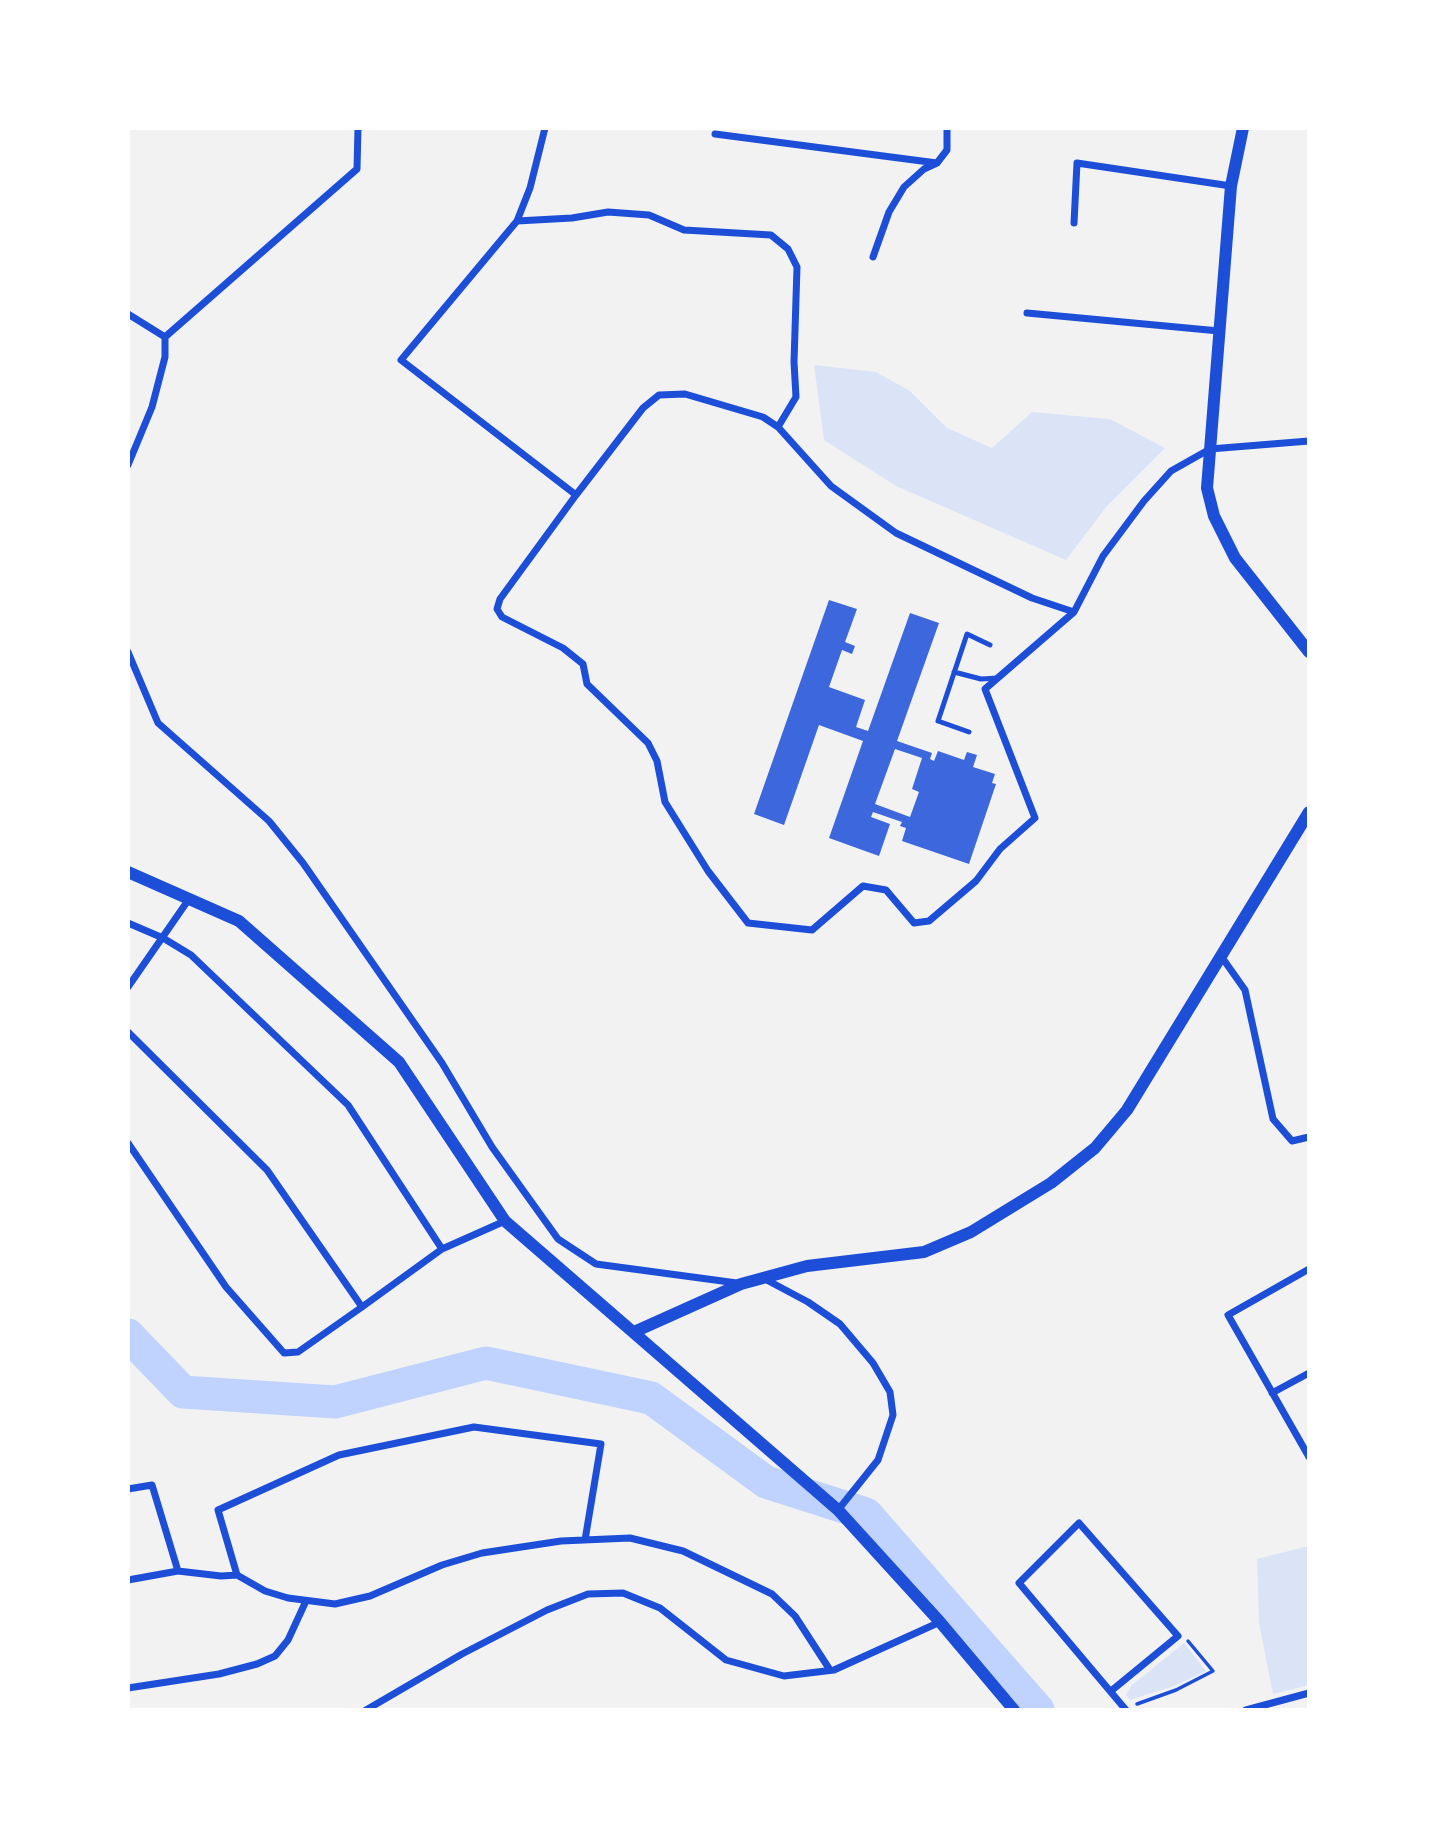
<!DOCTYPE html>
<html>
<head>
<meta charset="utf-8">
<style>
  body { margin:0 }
  #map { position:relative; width:1437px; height:1838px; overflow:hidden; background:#f2f2f2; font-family:"Fira Sans Condensed",sans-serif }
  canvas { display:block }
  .frame { position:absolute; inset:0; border:130px solid #fff; pointer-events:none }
</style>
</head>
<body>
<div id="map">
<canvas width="1437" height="1838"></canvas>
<div class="frame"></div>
</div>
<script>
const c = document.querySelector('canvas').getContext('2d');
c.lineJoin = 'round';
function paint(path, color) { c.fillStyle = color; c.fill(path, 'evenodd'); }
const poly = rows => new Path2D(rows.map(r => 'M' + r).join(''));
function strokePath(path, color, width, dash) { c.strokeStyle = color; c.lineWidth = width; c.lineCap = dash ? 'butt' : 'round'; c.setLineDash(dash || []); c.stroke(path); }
paint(poly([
  [814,365,876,372,910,391,947,428,992,448,1032,412,1110,419,1165,448,1106,507,1066,560,896,486,824,440],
  [1309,1546,1309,1685,1273,1694,1259,1623,1257,1559],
  [1184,1643,1206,1671,1174,1686,1130,1700,1126,1695,1131,1686]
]), '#dbe4f7');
strokePath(poly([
  [128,1335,183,1392,335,1402,486,1363,651,1398,766,1482,866,1514,1038,1710]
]), '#bfd3fe', 33);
paint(poly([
  [829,600,857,609,845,642,855,646,852,654,842,650,829,687,865,700,856,727,868,731,910,613,939,623,897,741,932,753,930,759,934,761,938,751,964,760,967,752,977,755,973,767,995,774,992,783,996,784,969,864,902,841,906,828,900,826,902,822,873,812,871,817,890,824,879,856,829,838,863,741,819,725,784,825,754,814],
  [895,749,922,758,912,789,919,792,910,817,875,804]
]), '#3d67dc');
strokePath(poly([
  [1137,1704,1176,1690,1213,1671,1188,1641]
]), '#1d4ed8', 3.5);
strokePath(poly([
  [954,672,981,679,998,678],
  [969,732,938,721,967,634,990,645]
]), '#1d4ed8', 5);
strokePath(poly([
  [545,128,530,188,517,221,401,360,576,495,643,408,659,395,685,394,763,417,778,427,831,486,896,533,1032,598,1074,612],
  [715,134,937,163],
  [517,221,572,218,608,212,649,215,684,230,771,235,788,249,797,267,794,362,796,397,778,427],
  [1074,223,1077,163,1231,186],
  [873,257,889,212,904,187,924,169,937,163,947,150,947,128],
  [1027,313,1219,331],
  [128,314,165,337],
  [165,337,357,169,358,128],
  [128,465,152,407,165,357,165,337],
  [576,495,500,599,497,609,502,617,563,648,583,664,587,684,648,743,657,761,665,802,708,871,748,923,812,930,863,886,886,890,914,923,929,921,976,881,1000,849,1035,818,985,689,1074,612,1103,556,1144,501,1171,471,1210,449,1309,441],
  [128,652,158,723,269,821,303,863,442,1063,492,1147,558,1239,596,1264,737,1283],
  [128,923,163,938,191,955,348,1105,442,1249],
  [1221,956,1245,990,1273,1119,1292,1141,1309,1137],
  [128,987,189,899],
  [128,1032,267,1170,362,1307,442,1249,505,1221],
  [128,1143,226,1287,284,1353,298,1352,362,1307],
  [1309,1269,1228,1315,1309,1457],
  [763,1278,808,1302,840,1324,873,1363,890,1392,893,1415,878,1460,838,1510],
  [1272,1393,1309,1373],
  [128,1489,152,1485,178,1571],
  [237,1575,218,1510,339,1455,474,1427,601,1444,585,1540],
  [128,1580,178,1571,221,1576,237,1575,265,1591,288,1598,335,1604,370,1596,442,1565,482,1553,561,1541,630,1538,683,1551,772,1594,795,1616,830,1670],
  [128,1688,219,1674,257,1664,275,1656,288,1640,306,1601],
  [1111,1691,1178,1636,1079,1523,1019,1583,1126,1710],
  [366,1710,462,1654,547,1610,588,1594,623,1593,660,1608,726,1660,784,1676,834,1670,940,1622],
  [1246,1710,1309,1693]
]), '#1d4ed8', 7);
strokePath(poly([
  [1243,128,1231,186,1207,488,1214,516,1235,558,1309,652],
  [128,872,239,921,399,1062,505,1221,838,1510,940,1622,1014,1710],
  [634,1332,741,1284,807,1266,924,1252,971,1232,1051,1183,1095,1148,1127,1110,1309,812]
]), '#1d4ed8', 12);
</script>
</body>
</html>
